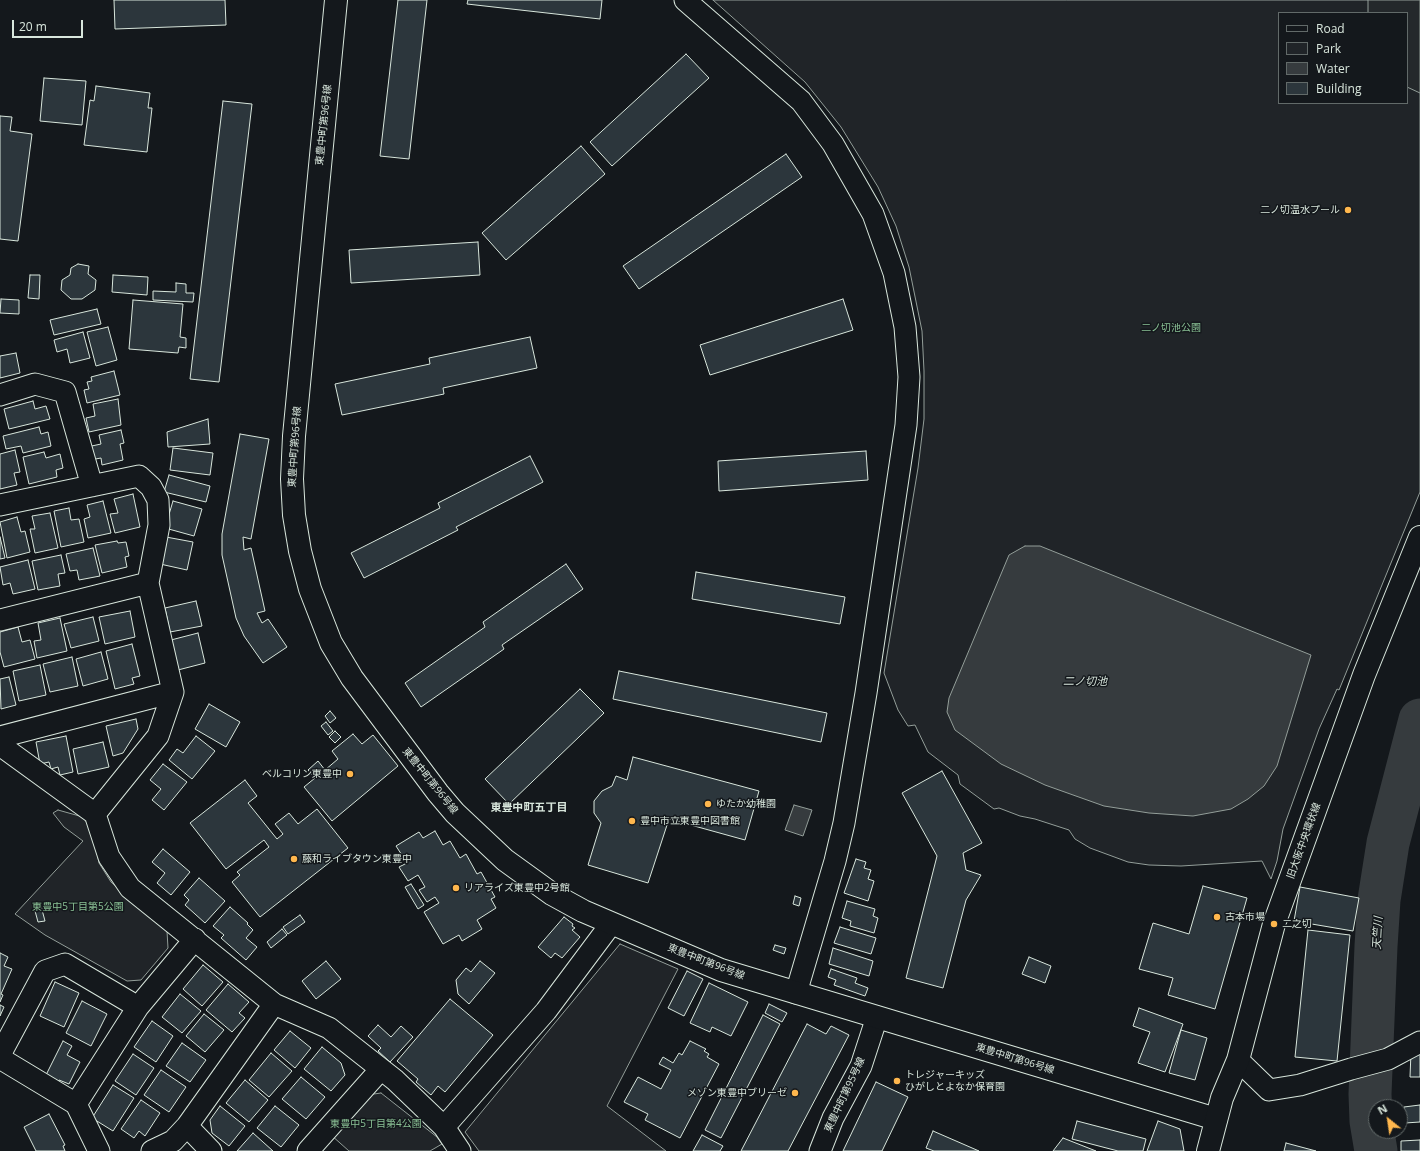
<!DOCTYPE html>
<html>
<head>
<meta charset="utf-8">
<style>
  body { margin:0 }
  #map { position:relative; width:1420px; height:1151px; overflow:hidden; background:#14181c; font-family:"Open Sans",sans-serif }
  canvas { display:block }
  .legend { position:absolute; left:1278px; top:12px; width:130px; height:92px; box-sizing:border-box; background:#14181c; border:1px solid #626a69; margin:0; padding:5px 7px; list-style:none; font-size:12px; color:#d8e6dc }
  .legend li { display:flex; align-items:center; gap:8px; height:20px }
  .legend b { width:20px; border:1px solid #626a69 }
  .north { position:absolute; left:1368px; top:1099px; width:40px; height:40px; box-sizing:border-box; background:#14181c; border:1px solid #626a69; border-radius:50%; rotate:330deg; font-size:11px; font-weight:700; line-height:16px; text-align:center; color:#d8e6dc }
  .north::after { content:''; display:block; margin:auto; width:14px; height:18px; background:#ffb74d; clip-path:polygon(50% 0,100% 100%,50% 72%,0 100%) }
  .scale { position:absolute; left:12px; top:20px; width:71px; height:18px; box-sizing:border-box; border:2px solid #d8e6dc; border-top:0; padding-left:5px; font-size:12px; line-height:14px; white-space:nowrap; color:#d8e6dc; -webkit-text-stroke:3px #14181c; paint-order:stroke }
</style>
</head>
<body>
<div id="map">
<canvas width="1420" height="1151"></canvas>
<ul class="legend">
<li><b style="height:5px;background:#14181c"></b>Road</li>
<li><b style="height:11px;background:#202428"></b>Park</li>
<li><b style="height:11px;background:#363b3e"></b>Water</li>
<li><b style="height:11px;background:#2c363c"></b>Building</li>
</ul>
<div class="north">N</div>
<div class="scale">20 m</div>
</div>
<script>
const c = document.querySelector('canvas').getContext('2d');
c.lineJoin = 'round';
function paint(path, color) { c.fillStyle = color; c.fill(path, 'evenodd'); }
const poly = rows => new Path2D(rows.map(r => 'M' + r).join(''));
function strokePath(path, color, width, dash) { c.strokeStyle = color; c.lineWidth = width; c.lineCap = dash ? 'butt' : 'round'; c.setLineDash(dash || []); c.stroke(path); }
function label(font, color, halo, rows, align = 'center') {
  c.font = font + ' "Open Sans","Noto Sans JP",sans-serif'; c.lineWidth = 3; c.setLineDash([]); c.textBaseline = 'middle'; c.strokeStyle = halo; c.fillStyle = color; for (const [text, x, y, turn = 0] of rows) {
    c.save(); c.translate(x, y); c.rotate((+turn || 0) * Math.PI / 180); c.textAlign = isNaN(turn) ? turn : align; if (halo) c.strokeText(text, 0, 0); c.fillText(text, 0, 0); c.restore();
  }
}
const green = poly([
  [713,0,1420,0,1420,492,1339,690,1337,689,1319,729,1283,829,1277,861,1271,879,1262,861,1181,866,1149,865,1128,862,1090,848,1075,839,1069,830,1035,819,1020,816,999,808,994,809,960,784,958,775,928,752,915,725,908,726,898,710,884,673,918,468,924,419,924,371,922,331,909,267,896,226,878,187,841,127,805,82,713,0],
  [1279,13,1407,13,1407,103,1279,103,1279,13],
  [58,810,83,817,93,832,99,863,111,882,167,931,168,948,141,980,127,981,45,935,15,914,83,841,64,827,53,813,58,810],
  [620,944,678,969,607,1106,666,1151,479,1151,465,1132,620,944],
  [381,1093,437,1137,442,1144,430,1151,349,1151,331,1135,367,1095,381,1093]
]);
paint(green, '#202428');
strokePath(green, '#939e99', 1);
const parking = poly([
  [1368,0,1420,0,1420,93,1407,87,1407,13,1368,13,1368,0]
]);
paint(parking, '#24282b');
strokePath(parking, '#939e99', 1);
const water = poly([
  [1025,546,1040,546,1311,655,1277,766,1264,786,1248,799,1231,809,1193,816,1149,813,1104,806,1045,785,1001,764,955,730,947,712,949,698,1009,555,1025,546],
  [794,805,812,810,803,836,785,830,794,805]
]);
paint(water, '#363b3e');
strokePath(water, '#939e99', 1);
strokePath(poly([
  [1376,1151,1371,1121,1370,1094,1376,946,1379,900,1388,843,1420,720]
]), '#363b3e', 43);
const building = poly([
  [114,0,225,0,226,25,115,29,114,0],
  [398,0,427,0,409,159,380,156,398,0],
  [468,0,602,0,600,19,467,4,468,0],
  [686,54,709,78,612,166,590,142,686,54],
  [44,78,86,81,82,125,40,121,44,78],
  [96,86,150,93,148,108,152,108,147,152,84,145,90,100,94,101,96,86],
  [223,101,252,104,219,382,190,379,223,101],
  [0,116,12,117,10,131,32,134,18,241,0,239,0,116],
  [581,146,605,174,506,260,482,233,581,146],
  [786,154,802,177,639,289,623,266,786,154],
  [478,242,480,275,351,283,349,250,478,242],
  [78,264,89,266,88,274,96,280,95,290,82,299,71,299,61,290,62,280,70,275,71,268,78,264],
  [30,275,40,275,39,299,28,298,30,275],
  [113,275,148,277,147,295,112,292,113,275],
  [176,283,186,284,186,293,194,293,193,302,153,300,153,291,176,292,176,283],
  [1,299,19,300,19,314,0,313,1,299],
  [843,299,853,330,710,375,700,345,843,299],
  [133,300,183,304,180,337,186,338,186,348,179,347,178,353,129,349,133,300],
  [97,309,101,324,54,335,50,320,97,309],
  [108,327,117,360,96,366,87,332,108,327],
  [83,332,90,358,70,363,67,349,57,352,54,340,83,332],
  [530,337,537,368,443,388,444,394,342,415,335,384,430,364,429,358,530,337],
  [16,353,20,373,0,378,0,356,16,353],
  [114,371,120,395,87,403,84,390,89,389,87,382,92,381,91,377,114,371],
  [118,399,121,425,89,432,86,418,95,416,93,404,118,399],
  [33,401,35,409,46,406,50,419,9,429,4,409,33,401],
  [208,419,210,444,168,447,167,432,208,419],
  [39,427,41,434,48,432,51,446,23,453,21,446,6,449,3,436,39,427],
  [121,430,124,443,120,444,123,460,102,465,101,458,90,460,87,447,101,444,99,435,121,430],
  [240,434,269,439,251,539,243,537,244,550,251,548,265,611,257,613,262,623,268,619,287,647,263,663,244,636,236,618,222,555,222,534,240,434],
  [173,448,213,453,210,475,170,470,173,448],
  [15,450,20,472,14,473,17,485,0,489,0,454,15,450],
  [866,451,868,480,719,491,718,461,866,451],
  [44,452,46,458,60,454,63,468,56,470,57,477,29,484,23,457,44,452],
  [530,456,543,482,456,527,458,530,364,578,351,553,440,508,438,503,530,456],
  [169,475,210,486,206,502,164,492,169,475],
  [133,494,140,527,115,533,110,514,118,513,114,499,133,494],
  [103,501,111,533,88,538,84,519,90,517,87,505,103,501],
  [173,501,202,509,194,536,165,528,173,501],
  [69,508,71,520,79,519,84,542,61,547,54,511,69,508],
  [50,513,58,548,35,553,30,529,35,529,32,516,50,513],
  [17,517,21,532,25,531,30,552,7,558,0,522,17,517],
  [0,537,5,558,0,559,0,537],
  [166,537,193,542,187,570,160,564,166,537],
  [117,541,118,543,126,542,129,556,125,557,127,567,102,573,95,545,117,541],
  [93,548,100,576,79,580,77,570,70,571,66,554,93,548],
  [61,555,65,573,58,574,60,586,38,590,32,561,61,555],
  [28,560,35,589,13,594,10,583,3,585,0,567,28,560],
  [566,564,583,589,502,645,504,649,421,707,405,683,485,627,483,622,566,564],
  [696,572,845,597,840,624,692,599,696,572],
  [196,601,202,626,170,632,165,608,196,601],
  [130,611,135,637,105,644,99,617,130,611],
  [93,617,99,641,71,648,64,624,93,617],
  [60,618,67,651,37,658,34,641,41,640,38,623,60,618],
  [18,627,22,642,30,640,35,659,4,667,0,652,0,632,18,627],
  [198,633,205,663,178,670,171,640,198,633],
  [132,644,140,676,132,678,134,684,115,689,106,651,132,644],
  [101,652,108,679,83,686,76,659,101,652],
  [72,657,78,686,50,692,43,664,72,657],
  [40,665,46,695,19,701,13,671,40,665],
  [619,671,827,713,821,742,613,699,619,671],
  [9,677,16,705,1,709,0,679,9,677],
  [580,689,604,713,509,804,485,779,580,689],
  [209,704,240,722,226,747,195,729,209,704],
  [330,711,336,718,330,723,325,716,330,711],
  [136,719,138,729,123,753,113,756,106,726,136,719],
  [326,722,333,731,328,735,321,726,326,722],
  [335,731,341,737,335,743,329,737,335,731],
  [353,734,362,744,373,735,398,766,332,821,304,787,315,778,308,770,318,761,325,770,338,759,332,751,353,734],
  [66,736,73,772,60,775,58,767,51,769,49,762,40,764,36,742,66,736],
  [196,736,215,751,192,779,169,760,177,749,183,753,196,736],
  [103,742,109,767,78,774,73,749,103,742],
  [633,757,759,791,745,840,669,819,648,883,588,865,601,823,594,813,594,801,602,791,612,786,616,776,627,780,633,757],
  [163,764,187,782,164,810,152,800,161,789,150,780,163,764],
  [942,771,982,843,963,853,966,870,981,875,966,900,943,988,906,978,937,856,902,793,942,771],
  [245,780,257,796,248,803,277,839,283,834,275,824,289,813,298,824,317,809,348,848,260,917,232,882,240,875,237,872,269,847,264,840,226,869,190,823,245,780],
  [435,831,443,845,450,841,460,858,466,854,477,874,481,872,495,897,491,899,496,908,477,920,482,929,462,941,459,935,443,944,424,912,439,903,435,897,427,902,419,890,425,887,418,875,408,881,399,867,407,863,396,846,419,832,423,838,435,831],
  [163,849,190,872,171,895,157,883,165,873,152,862,163,849],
  [856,859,866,862,864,868,871,870,868,879,874,881,868,901,844,893,856,859],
  [199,878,225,901,205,923,185,905,189,900,184,895,199,878],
  [411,884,424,905,418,909,405,887,411,884],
  [1203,886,1247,898,1215,1009,1168,995,1173,978,1139,969,1153,923,1189,934,1203,886],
  [1300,887,1359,898,1353,931,1294,921,1300,887],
  [795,896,801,898,799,906,793,904,795,896],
  [847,901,875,909,873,916,878,918,874,933,850,926,851,921,842,918,847,901],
  [41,906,45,921,38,922,34,907,41,906],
  [230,907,248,923,247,924,253,930,246,938,257,947,246,960,221,938,224,935,213,926,230,907],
  [300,915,305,922,288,934,283,927,300,915],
  [564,917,573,924,572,926,575,928,572,930,580,937,562,958,555,953,551,958,538,947,564,917],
  [840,927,876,938,871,954,834,943,840,927],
  [282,929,287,935,271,948,267,942,282,929],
  [1308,930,1350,935,1337,1061,1295,1057,1308,930],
  [775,945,786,948,784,954,773,950,775,945],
  [833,948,873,961,869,976,829,964,833,948],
  [0,953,8,957,4,966,12,969,1,994,3,995,0,1002,0,953],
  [1029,957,1051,966,1045,983,1022,974,1029,957],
  [326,961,341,979,316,999,302,981,326,961],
  [480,961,495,973,469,1004,458,994,456,980,466,968,471,972,480,961],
  [203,965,223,982,202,1006,183,989,203,965],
  [831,969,857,978,855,983,868,988,865,996,834,985,836,980,828,977,831,969],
  [687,971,703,979,684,1016,668,1008,687,971],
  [55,982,79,993,64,1027,40,1016,55,982],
  [709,983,748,1002,731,1036,712,1027,710,1032,690,1023,709,983],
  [228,984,249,1002,239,1013,245,1018,232,1032,206,1010,228,984],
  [180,994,201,1011,182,1033,162,1017,180,994],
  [450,999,493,1035,445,1092,438,1086,431,1095,416,1082,418,1079,397,1061,450,999],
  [82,1001,107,1014,91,1046,66,1033,82,1001],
  [769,1004,787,1013,782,1022,765,1013,769,1004],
  [0,1005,4,1007,0,1016,0,1005],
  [1139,1008,1183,1024,1165,1072,1138,1063,1150,1032,1133,1026,1139,1008],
  [204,1014,224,1030,205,1052,186,1036,204,1014],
  [763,1015,780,1024,721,1138,705,1130,763,1015],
  [152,1021,173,1036,156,1062,134,1047,152,1021],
  [807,1024,826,1034,831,1026,849,1035,788,1151,741,1151,807,1024],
  [378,1025,391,1037,401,1026,413,1037,390,1062,378,1051,381,1048,368,1036,378,1025],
  [1181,1030,1207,1038,1195,1080,1169,1073,1181,1030],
  [290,1031,311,1048,295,1068,274,1050,290,1031],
  [63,1041,72,1046,67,1055,80,1062,69,1084,59,1080,57,1084,45,1077,63,1041],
  [690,1041,706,1049,704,1051,709,1054,707,1057,719,1064,680,1138,645,1120,648,1114,624,1102,638,1077,661,1089,671,1070,659,1064,663,1057,673,1063,679,1053,682,1055,690,1041],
  [182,1043,206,1060,190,1082,166,1066,182,1043],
  [322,1047,341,1063,345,1075,331,1091,304,1069,322,1047],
  [1411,1052,1420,1052,1420,1077,1410,1077,1411,1052],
  [271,1053,292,1071,269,1097,249,1080,271,1053],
  [133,1054,154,1068,136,1095,115,1081,133,1054],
  [161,1070,186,1087,169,1112,144,1095,161,1070],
  [301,1077,325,1097,306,1119,282,1099,301,1077],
  [245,1080,268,1100,249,1122,226,1103,245,1080],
  [876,1082,908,1097,882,1151,843,1151,876,1082],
  [113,1085,134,1098,113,1131,92,1118,113,1085],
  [141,1100,160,1113,145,1136,139,1131,134,1138,121,1129,141,1100],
  [1420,1105,1420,1122,1405,1123,1404,1107,1420,1105],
  [220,1106,245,1126,229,1146,212,1133,210,1120,220,1106],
  [275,1106,299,1125,281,1147,257,1128,275,1106],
  [49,1114,65,1145,63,1146,65,1151,36,1151,24,1127,49,1114],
  [1077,1121,1146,1139,1143,1151,1118,1151,1072,1139,1077,1121],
  [1158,1121,1180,1129,1184,1151,1147,1151,1158,1121],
  [933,1131,979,1151,934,1151,926,1148,933,1131],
  [253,1133,273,1151,237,1151,253,1133],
  [702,1135,723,1146,720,1151,693,1151,702,1135],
  [1063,1138,1096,1151,1053,1151,1063,1138],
  [1420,1140,1420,1151,1401,1151,1401,1141,1420,1140],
  [1286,1143,1316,1151,1284,1151,1286,1143]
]);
paint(building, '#2c363c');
strokePath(building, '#d8e6dc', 1);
const minor = poly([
  [685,0,801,101,833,144,873,214,894,273,905,327,909,377,906,425,866,693,844,823,835,861,796,993],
  [0,395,35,384,65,392,92,486],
  [0,505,139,476,151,487,158,500,159,525,148,583,173,692,158,736,95,814],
  [0,620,148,583],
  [0,737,173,692],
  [0,745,95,814,109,857,130,888,274,1004,329,1028,395,1080,444,1127,460,1151],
  [1238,1060,1269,1090,1300,1085,1351,1069,1388,1059,1420,1042],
  [76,1104,3,1060,2,1051,45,971,65,964,138,1007],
  [187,1126,211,1151],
  [444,1127,546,1011,611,924],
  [99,1151,76,1104,138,1007,195,939],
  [152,1151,173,1141,187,1126,274,1004],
  [308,1151,381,1069],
  [820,1151,833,1118,861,1066,877,1017]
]);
const tertiary = poly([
  [336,0,294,436,292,479,294,515,300,551,310,589,331,643,352,678,438,793,455,813,505,860,552,894,583,911,721,970,1216,1119]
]);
const primary = poly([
  [1208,1151,1222,1098,1238,1060,1274,924,1364,675,1420,537]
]);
strokePath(minor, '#d8e6dc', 23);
strokePath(tertiary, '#d8e6dc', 24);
strokePath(primary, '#d8e6dc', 24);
strokePath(minor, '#14181c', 21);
strokePath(tertiary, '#14181c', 22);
strokePath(primary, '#14181c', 22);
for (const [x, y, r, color] of [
  [1348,210,4,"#ffb74d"],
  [350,774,4,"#ffb74d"],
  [708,804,4,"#ffb74d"],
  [632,821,4,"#ffb74d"],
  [294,859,4,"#ffb74d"],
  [456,888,4,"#ffb74d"],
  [1217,917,4,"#ffb74d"],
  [1274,924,4,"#ffb74d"],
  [897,1081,4,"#ffb74d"],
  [795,1093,4,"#ffb74d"]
]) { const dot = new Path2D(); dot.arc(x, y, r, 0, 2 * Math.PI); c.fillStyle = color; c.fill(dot); strokePath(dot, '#14181c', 1.5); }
label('10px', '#d8e6dc', '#14181c', [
  ["東豊中町第96号線",324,125,-84],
  ["東豊中町第96号線",295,447,-86],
  ["東豊中町第96号線",430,781,51],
  ["旧大阪中央環状線",1304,841,-70],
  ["東豊中町第96号線",706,962,21],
  ["東豊中町第96号線",1015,1059,17],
  ["東豊中町第95号線",845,1095,-65]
]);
label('10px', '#d8e6dc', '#14181c', [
  ["二ノ切温水プール",1340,210,"right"],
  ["ベルコリン東豊中",342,774,"right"],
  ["ゆたか幼稚園",716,804],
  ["豊中市立東豊中図書館",640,821],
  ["藤和ライブタウン東豊中",302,859],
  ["リアライズ東豊中2号館",464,888],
  ["古本市場",1225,917],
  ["二之切",1282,924],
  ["トレジャーキッズ",905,1075],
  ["ひがしとよなか保育園",905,1087],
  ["メゾン東豊中ブリーゼ",787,1093,"right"]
], 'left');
label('10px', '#8ac095', '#14181c', [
  ["二ノ切池公園",1171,328],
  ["東豊中5丁目第5公園",78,907],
  ["東豊中5丁目第4公園",376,1124]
]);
label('italic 11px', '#d8e6dc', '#14181c', [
  ["二ノ切池",1085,682],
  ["天竺川",1378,933,-87]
]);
label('bold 11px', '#d8e6dc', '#14181c', [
  ["東豊中町五丁目",529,808]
]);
</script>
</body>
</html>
